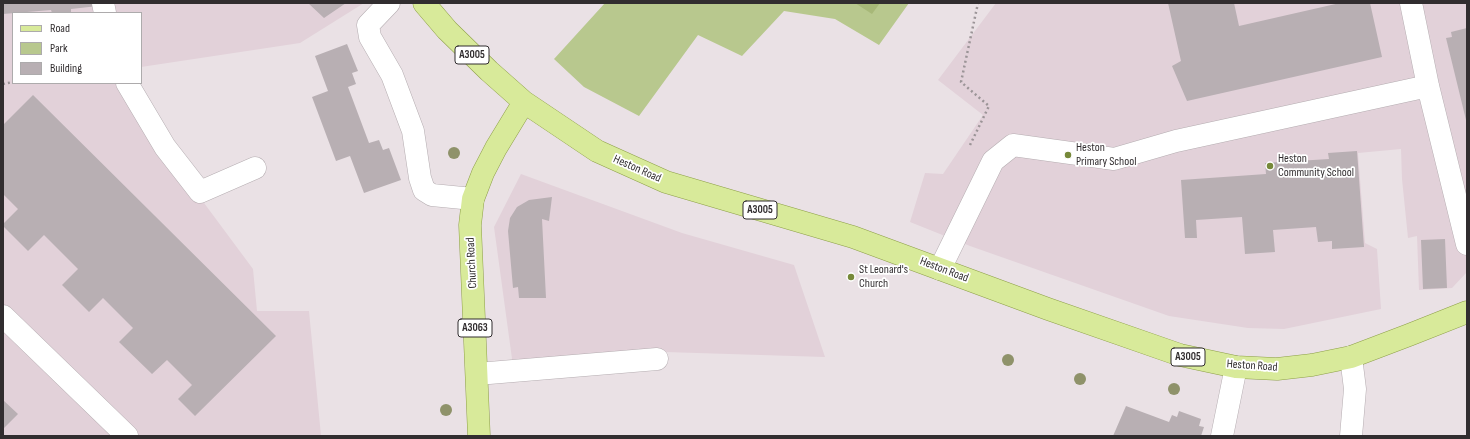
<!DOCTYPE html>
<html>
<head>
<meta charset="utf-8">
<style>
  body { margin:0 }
  #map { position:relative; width:1470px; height:439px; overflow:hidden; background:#eae1e5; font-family:"Sofia Sans Condensed",sans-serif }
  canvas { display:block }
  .frame { position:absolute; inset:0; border:4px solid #312d2f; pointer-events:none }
  .legend { position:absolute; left:12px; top:12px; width:130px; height:72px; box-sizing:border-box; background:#fff; border:1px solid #adabac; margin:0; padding:5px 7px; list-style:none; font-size:12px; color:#312d2f }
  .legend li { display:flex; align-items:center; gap:8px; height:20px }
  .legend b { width:20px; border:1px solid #adabac }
</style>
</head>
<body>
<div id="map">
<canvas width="1470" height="439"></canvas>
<div class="frame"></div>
<ul class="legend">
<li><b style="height:5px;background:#d8ea9a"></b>Road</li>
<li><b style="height:11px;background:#b8c88e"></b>Park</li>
<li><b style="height:11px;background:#b8afb3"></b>Building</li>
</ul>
</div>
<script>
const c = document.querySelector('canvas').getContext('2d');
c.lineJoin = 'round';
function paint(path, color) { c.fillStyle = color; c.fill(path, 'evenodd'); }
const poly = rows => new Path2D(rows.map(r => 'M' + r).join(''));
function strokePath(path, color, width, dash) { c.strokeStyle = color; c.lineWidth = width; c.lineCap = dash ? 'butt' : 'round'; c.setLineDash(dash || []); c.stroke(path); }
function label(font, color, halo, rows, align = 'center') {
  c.font = font + ' "Sofia Sans Condensed",sans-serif'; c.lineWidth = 3.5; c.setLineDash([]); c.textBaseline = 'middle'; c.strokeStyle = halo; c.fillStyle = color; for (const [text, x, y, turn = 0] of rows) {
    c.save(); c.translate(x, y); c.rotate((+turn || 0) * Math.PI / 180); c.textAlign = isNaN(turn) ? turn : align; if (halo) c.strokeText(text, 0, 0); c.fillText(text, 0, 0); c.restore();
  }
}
paint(poly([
  [3,3,364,3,300,43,141,67,141,13,13,13,13,83,115,83,253,269,257,311,309,311,321,436,3,436],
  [996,3,1467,3,1467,272,1452,288,1419,290,1417,236,1408,238,1402,179,1401,149,1358,153,1365,243,1377,249,1381,309,1284,329,1248,328,1169,316,970,246,910,222,925,173,943,174,983,115,938,80],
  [521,174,682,233,794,265,825,357,633,351,513,366,494,227]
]), '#e2d1d9');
paint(poly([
  [605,3,909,3,879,45,835,19,784,11,742,56,698,35,639,116,584,87,554,59]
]), '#b8c88e');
paint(poly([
  [855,3,880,3,872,14]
]), '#a7b878');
paint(poly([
  [3,3,98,3,98,6,71,9,71,13,52,13,51,10,3,14],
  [308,3,346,3,324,18],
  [1168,3,1234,3,1239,26,1340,3,1370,3,1382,57,1187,101,1172,66,1181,61],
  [1467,28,1467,119,1466,120,1446,38,1452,37,1451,32],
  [347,44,358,71,352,73,356,84,348,87,369,143,379,140,383,150,389,148,401,180,364,193,350,156,336,161,312,97,328,91,315,56],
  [33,95,276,336,195,416,178,399,192,385,167,360,152,374,119,342,133,328,103,298,89,312,62,285,78,269,44,235,28,251,3,226,3,224,18,209,3,194,3,125],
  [1357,151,1364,247,1332,249,1332,241,1318,242,1316,227,1273,230,1275,252,1245,254,1242,217,1196,220,1197,238,1185,238,1181,180,1266,174,1265,163,1329,159,1328,153],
  [552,197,549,221,542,219,546,298,519,298,518,287,513,288,508,231,510,218,517,207,529,200],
  [1445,239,1447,288,1423,289,1421,240],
  [3,400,18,414,3,429],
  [1126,406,1169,422,1172,415,1177,417,1179,411,1201,419,1199,426,1204,427,1201,436,1113,436]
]), '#b8afb3');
const minor = poly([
  [103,3,105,13],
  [389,3,368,25,370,37,392,75,413,131,420,178,424,190,432,195,473,199],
  [1411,3,1428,86,1467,244],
  [127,83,165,147,200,192,255,168],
  [940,269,993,161,1013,145,1114,159,1176,141,1428,86],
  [3,316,127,436],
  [477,374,657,359],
  [1222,436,1236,367],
  [1351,436,1355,389,1351,357]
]);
const major = poly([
  [424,3,447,30,489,71,524,102,597,151,666,182,853,237,1048,309,1180,355,1236,367,1277,369,1312,365,1351,357,1409,335,1467,312],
  [479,436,470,225,473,199,483,173,496,148,524,102]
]);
strokePath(minor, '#b5adb1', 23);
strokePath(major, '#8d9f48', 23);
strokePath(poly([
  [3,84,13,82],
  [970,145,989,106,961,82,978,3]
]), '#9b9497', 2.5, [2, 3]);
strokePath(minor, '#fff', 22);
strokePath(major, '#d8ea9a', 22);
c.fillStyle = '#8f926a';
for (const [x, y] of [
  [454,153],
  [1008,360],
  [1080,379],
  [1174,389],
  [446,410]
]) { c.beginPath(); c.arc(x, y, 6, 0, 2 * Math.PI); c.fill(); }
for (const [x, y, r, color] of [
  [1068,155,4,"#768939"],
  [1270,166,4,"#768939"],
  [851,277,4,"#768939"]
]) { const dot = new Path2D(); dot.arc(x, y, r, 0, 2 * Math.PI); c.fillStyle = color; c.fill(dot); strokePath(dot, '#fff', 1.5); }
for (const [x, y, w] of [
  [472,55,34],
  [760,210,34],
  [475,328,34],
  [1188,357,34]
]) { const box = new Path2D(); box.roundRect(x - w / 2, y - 9, w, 18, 3); c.fillStyle = '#fff'; c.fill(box); strokePath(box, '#312d2f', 1); }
label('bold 11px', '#312d2f', null, [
  ["A3005",472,55],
  ["A3005",760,210],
  ["A3063",475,328],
  ["A3005",1188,357]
]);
label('12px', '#312d2f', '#fff', [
  ["Heston",1076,148],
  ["Primary School",1076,162],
  ["Heston",1278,159],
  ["Community School",1278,173],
  ["St Leonard's",859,270],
  ["Church",859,284]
], 'left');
label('12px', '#312d2f', '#fff', [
  ["Heston Road",637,169,24],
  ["Church Road",472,263,-93],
  ["Heston Road",944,270,21],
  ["Heston Road",1252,366,4]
]);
</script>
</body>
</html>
